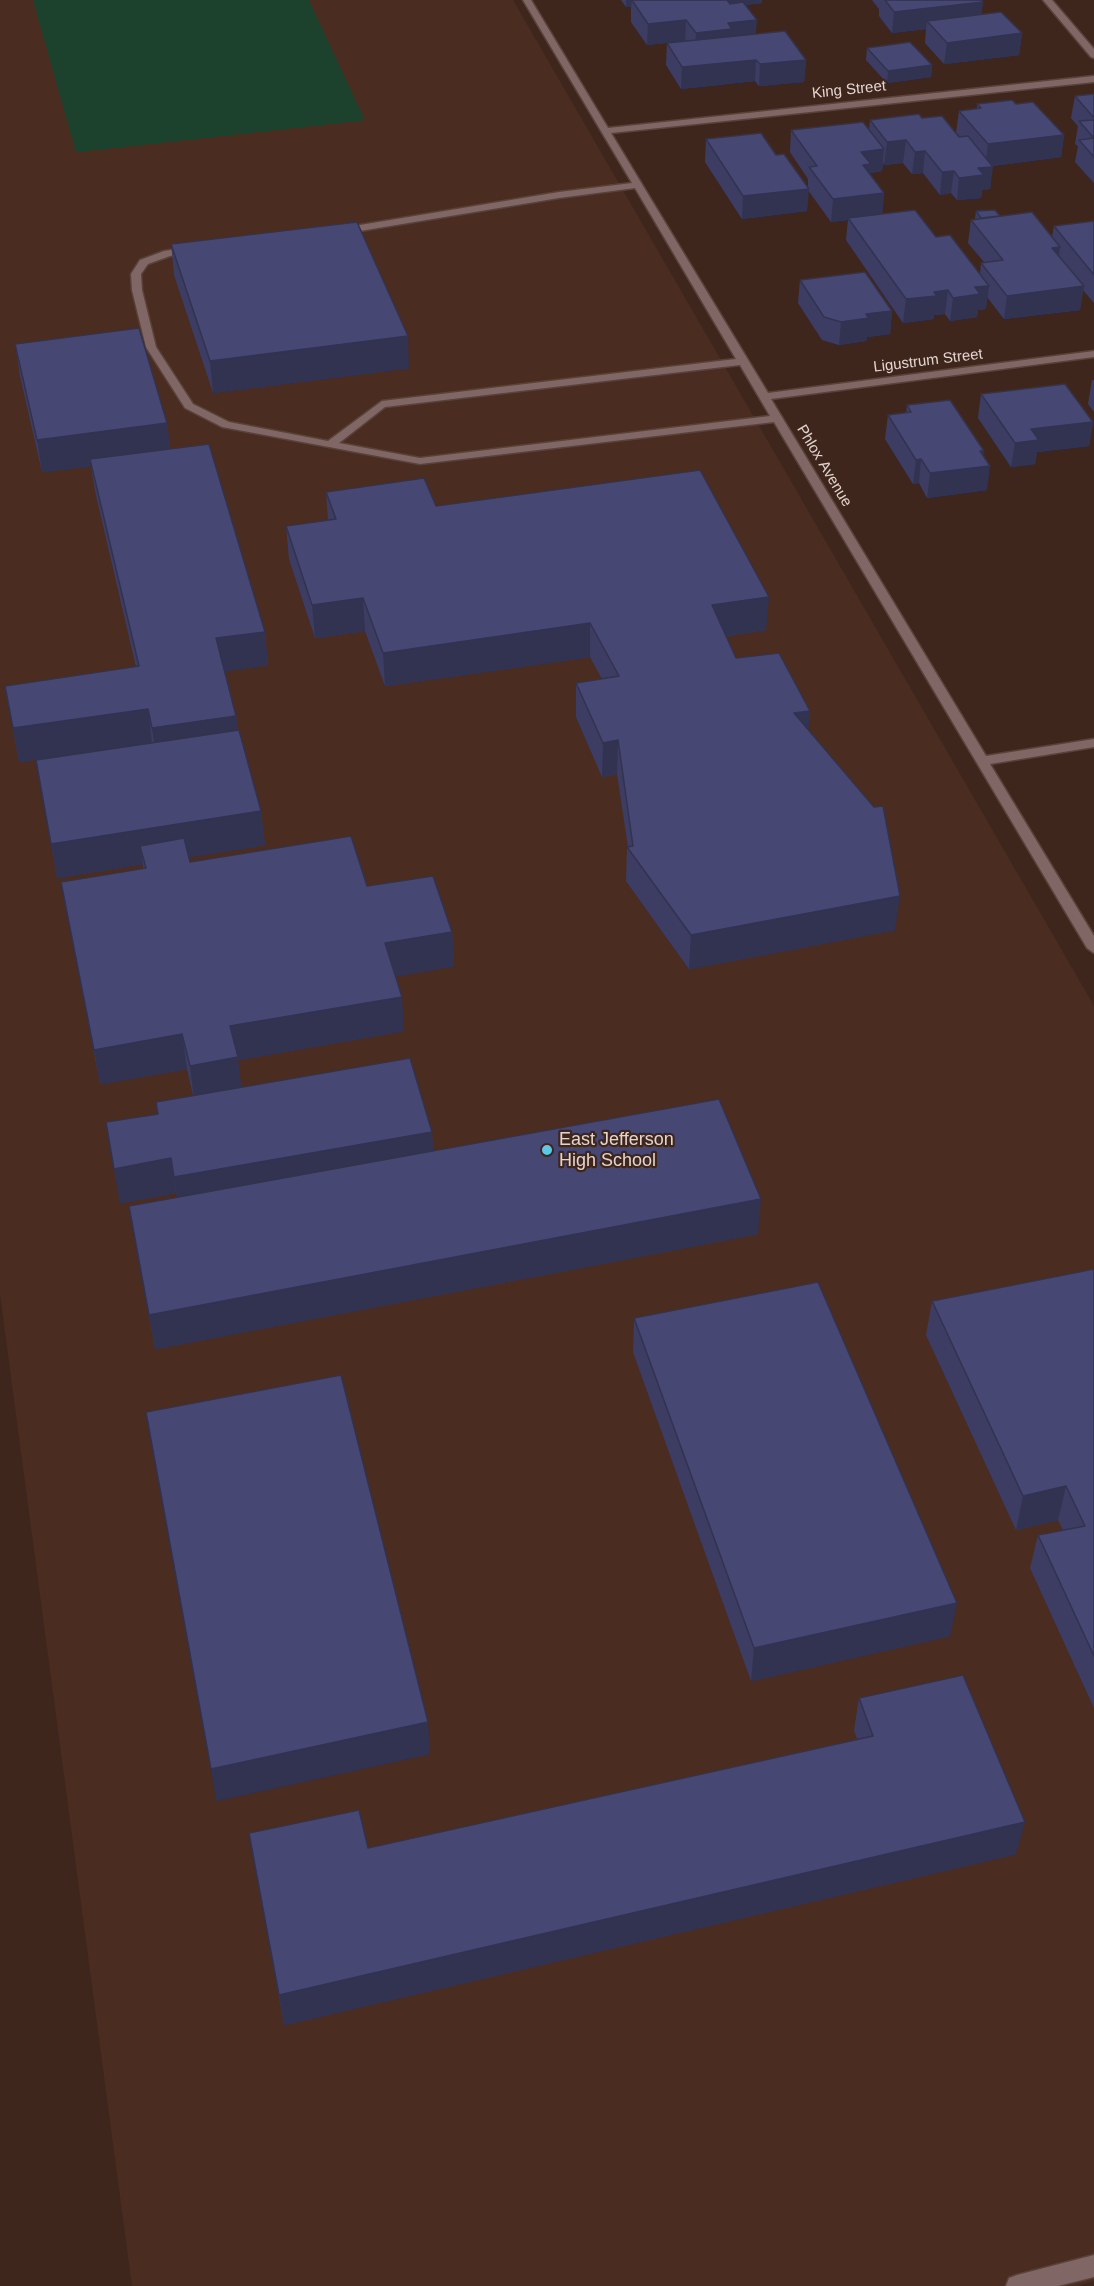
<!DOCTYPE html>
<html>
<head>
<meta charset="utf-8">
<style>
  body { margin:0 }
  canvas { display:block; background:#3e261d }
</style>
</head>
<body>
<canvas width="1094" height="2286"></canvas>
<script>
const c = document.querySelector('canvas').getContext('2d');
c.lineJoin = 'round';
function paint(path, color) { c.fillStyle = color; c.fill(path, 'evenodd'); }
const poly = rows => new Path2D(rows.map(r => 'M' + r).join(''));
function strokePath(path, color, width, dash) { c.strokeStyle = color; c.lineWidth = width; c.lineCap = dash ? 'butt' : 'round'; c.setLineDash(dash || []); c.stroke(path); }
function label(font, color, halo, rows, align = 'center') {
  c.font = font + ' Arial,sans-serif'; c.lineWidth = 4.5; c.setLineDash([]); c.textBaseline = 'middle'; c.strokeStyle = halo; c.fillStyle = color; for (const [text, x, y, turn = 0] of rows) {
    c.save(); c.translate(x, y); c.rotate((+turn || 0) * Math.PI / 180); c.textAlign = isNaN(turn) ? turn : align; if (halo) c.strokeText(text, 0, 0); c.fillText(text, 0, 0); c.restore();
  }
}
paint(poly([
  [0,0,513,0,1094,1006,1094,2281,1076,2286,132,2286,0,1294]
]), '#4a2c20');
paint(poly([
  [33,0,309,0,365,120,76,152]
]), '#1c422d');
const minor = poly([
  [523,0,531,0,608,128,1094,76,1094,82,611,133,768,393,1094,351,1094,357,771,399,986,756,1094,739,1094,747,990,764,1094,936,1094,953,1087,948,774,422,420,464,222,427,185,408,146,347,132,290,131,274,140,260,164,251,190,247,195,250,194,252,170,256,148,264,141,274,142,290,156,347,193,404,229,422,328,441,382,401,736,359,635,188,559,198,342,234,337,231,342,228,559,192,632,183,523,0],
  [740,365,770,416,420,458,339,443,385,407,740,365],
  [1043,0,1052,0,1094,49,1094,58,1091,57,1043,0],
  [1094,2255,1094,2277,1058,2286,1006,2286,1009,2278,1017,2275,1094,2255]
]);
strokePath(minor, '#594239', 3);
paint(minor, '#806665');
paint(poly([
  [621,0,762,0,762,3,745,5,756,34,806,60,804,82,759,86,755,81,681,89,666,65,667,43,685,41,647,45,631,22,631,7,626,7],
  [872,0,981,0,983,2,981,15,1022,33,1019,55,944,64,925,43,926,29,892,33,879,16,879,9],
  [867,48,932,65,931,77,887,83,866,60],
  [1094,94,1094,183,1075,162,1078,146,1075,144,1078,126,1071,118,1075,96],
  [977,104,1016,104,1064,135,1061,157,992,166,990,189,982,190,981,198,957,200,951,193,940,195,923,173,912,174,903,163,884,165,883,162,882,171,870,173,870,174,884,193,882,214,936,237,980,274,981,263,984,262,968,243,971,220,975,219,976,211,1000,216,1052,237,1054,226,1094,221,1094,303,1083,290,1080,310,1004,319,987,297,986,309,978,310,977,317,950,321,945,314,934,315,934,319,903,323,846,240,848,220,831,222,808,190,807,211,742,219,705,162,706,139,776,155,808,188,808,179,790,152,791,130,869,130,870,120,922,118,960,136,956,133,959,111,977,109],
  [171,244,409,368,213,393,174,275],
  [800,280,892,311,890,334,867,337,866,341,839,345,822,340,798,303],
  [15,344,167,423,170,449,265,632,268,665,225,671,236,716,238,731,261,811,265,845,189,857,190,862,367,886,452,932,454,966,396,976,404,1031,238,1060,241,1087,432,1132,433,1151,758,1234,155,1349,129,1206,177,1197,176,1193,120,1203,106,1122,158,1114,193,1095,187,1069,100,1084,61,882,143,868,143,864,57,878,36,760,153,743,19,762,5,686,136,667,95,491,91,466,42,472,20,376],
  [1092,380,1094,380,1094,412,1088,404],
  [981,394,1093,422,1089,446,1037,452,1035,464,1011,467,978,418],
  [907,405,983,455,987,490,927,498,919,483,913,484,885,439,888,415,906,413],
  [326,492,436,506,766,630,726,636,736,658,810,711,808,729,895,930,689,969,626,881,627,847,628,847,617,774,602,777,576,717,576,683,602,679,590,657,385,686,365,631,315,638,289,559,286,526,328,520],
  [1094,1269,1094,1708,1030,1568,1038,1535,1063,1530,1058,1520,1016,1530,926,1335,932,1301],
  [634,1318,950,1636,751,1681,633,1352],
  [859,1698,1016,1854,284,2025,249,1833,368,1848,857,1739,854,1730]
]), '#3d3d64');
paint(poly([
  [626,0,639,0,632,0,631,7,626,7],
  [646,0,762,0,762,3,646,16],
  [983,2,980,23,927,21,926,29,892,33,894,12],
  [686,20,685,41,647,45,648,24],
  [757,20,755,42,695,55,696,33,728,23],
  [1022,33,1019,55,944,64,947,43],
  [756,60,755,81,681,89,682,67],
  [806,60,804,82,759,86,760,64],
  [932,65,931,77,887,83,888,71],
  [1064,135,1061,157,985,167,988,144],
  [906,140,903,163,884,165,887,142],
  [884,149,882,171,870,173,869,186,861,187,861,152],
  [925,151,923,173,912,174,915,152],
  [993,167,990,189,982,190,981,198,957,200,959,178,978,168],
  [954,171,951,193,940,195,942,172],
  [809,189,807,211,742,219,743,196],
  [884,193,882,216,848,218,848,220,831,222,833,199],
  [1060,247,1057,270,1052,248],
  [989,286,986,309,978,310,977,317,950,321,953,298,975,287],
  [1084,286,1080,310,1004,319,1007,296],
  [948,290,945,314,934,315,934,319,903,323,906,299,934,292],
  [892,311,890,334,867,337,866,341,839,345,841,322,866,314],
  [408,336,409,368,213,393,210,361],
  [1093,422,1089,446,1037,452,1035,464,1011,467,1015,443,1031,429],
  [167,423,171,455,90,459,91,466,42,472,37,440],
  [980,451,984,451,982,467,990,466,987,490,927,498,930,473],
  [921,459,919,483,913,484,916,460],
  [769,597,766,630,710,638,712,605],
  [363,598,365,631,315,638,312,605],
  [590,623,590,657,385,686,383,653],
  [265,632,268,665,220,672,216,638],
  [148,709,152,743,19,762,13,728],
  [810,711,807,744,794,713],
  [236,716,240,750,157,762,152,728],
  [618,740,617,774,602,777,603,743],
  [261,811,265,845,145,864,140,846,143,864,57,878,51,844],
  [900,896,895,930,689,969,691,935],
  [452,932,454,966,387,978,385,943],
  [402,997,404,1031,238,1060,242,1091,194,1100,190,1066,230,1026],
  [182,1034,187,1069,100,1084,94,1050],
  [432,1132,434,1167,179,1212,174,1177],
  [171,1158,176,1193,120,1203,114,1169],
  [761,1199,758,1234,155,1349,149,1315],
  [1066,1486,1058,1520,1016,1530,1023,1496],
  [957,1603,950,1636,751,1681,754,1648],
  [428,1722,430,1754,216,1801,211,1769],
  [1025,1822,1016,1854,284,2025,279,1995]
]), '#323251');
const building = poly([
  [632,0,727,0,730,4,743,2,757,20,728,23,732,29,696,33,686,20,648,24,632,0],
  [885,0,981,0,983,2,894,12,885,0],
  [1001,12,1022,33,947,43,927,21,1001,12],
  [785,31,806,60,760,64,756,60,682,67,667,43,785,31],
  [910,42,932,65,888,71,867,48,910,42],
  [1094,94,1094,118,1075,96,1094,94],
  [1012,100,1016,104,1033,102,1064,135,988,144,959,111,981,108,977,104,1012,100],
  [919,114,922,118,942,116,959,137,968,136,993,167,978,168,984,175,959,178,954,171,942,172,925,151,915,152,906,140,887,142,870,120,919,114],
  [1094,120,1094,157,1079,140,1094,138,1079,121,1094,120],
  [863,122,884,149,861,152,871,164,863,165,884,193,833,199,809,167,817,166,791,130,863,122],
  [761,133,776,155,784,154,809,189,743,196,706,139,761,133],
  [915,210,936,237,950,235,989,286,975,287,980,294,953,298,948,290,934,292,937,296,906,299,848,218,915,210],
  [995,210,1000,216,981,218,976,211,995,210],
  [1032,212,1060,247,1052,248,1084,286,1007,296,981,263,1003,260,971,220,1032,212],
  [1094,221,1094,275,1054,226,1094,221],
  [357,222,408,336,210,361,171,244,357,222],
  [865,272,892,311,866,314,869,318,841,322,824,317,800,280,865,272],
  [139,328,167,423,37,440,15,344,139,328],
  [1065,384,1093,422,1031,429,1039,440,1015,443,981,394,1065,384],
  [950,400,984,451,980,451,990,466,930,473,921,459,916,460,888,415,911,412,907,405,950,400],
  [209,444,265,632,216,638,236,716,152,728,148,709,13,728,5,686,139,666,90,459,209,444],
  [700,470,769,597,712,605,736,658,779,653,810,711,794,713,874,807,883,806,900,896,691,935,627,847,633,846,618,740,603,743,576,683,619,676,590,623,383,653,363,598,312,605,286,526,336,519,326,492,424,478,436,506,700,470],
  [239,730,261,811,51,844,36,760,239,730],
  [351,836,367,886,433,876,452,932,385,943,402,997,230,1026,238,1057,190,1066,182,1034,94,1050,61,882,146,868,140,846,184,838,190,862,351,836],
  [410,1058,432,1132,174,1177,171,1158,114,1169,106,1122,158,1114,156,1102,410,1058],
  [719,1099,761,1199,149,1315,129,1206,719,1099],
  [1094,1269,1094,1656,1038,1535,1085,1526,1066,1486,1023,1496,932,1301,1094,1269],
  [818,1282,957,1603,754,1648,634,1318,818,1282],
  [341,1375,428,1722,211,1769,146,1412,341,1375],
  [963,1675,1025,1822,279,1995,249,1833,359,1810,368,1848,873,1736,859,1698,963,1675]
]);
paint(building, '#474774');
strokePath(building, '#323251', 1.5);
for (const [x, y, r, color] of [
  [547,1150,6,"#5dc7e8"]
]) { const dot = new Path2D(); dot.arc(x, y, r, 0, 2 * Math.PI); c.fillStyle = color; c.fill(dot); strokePath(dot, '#3e261d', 2); }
label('15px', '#e4d4ce', '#3e261d', [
  ["King Street",849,90,-6],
  ["Ligustrum Street",928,361,-7],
  ["Phlox Avenue",824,466,59]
]);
label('18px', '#e4d4ce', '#3e261d', [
  ["East Jefferson",559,1140],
  ["High School",559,1161]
], 'left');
</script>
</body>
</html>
